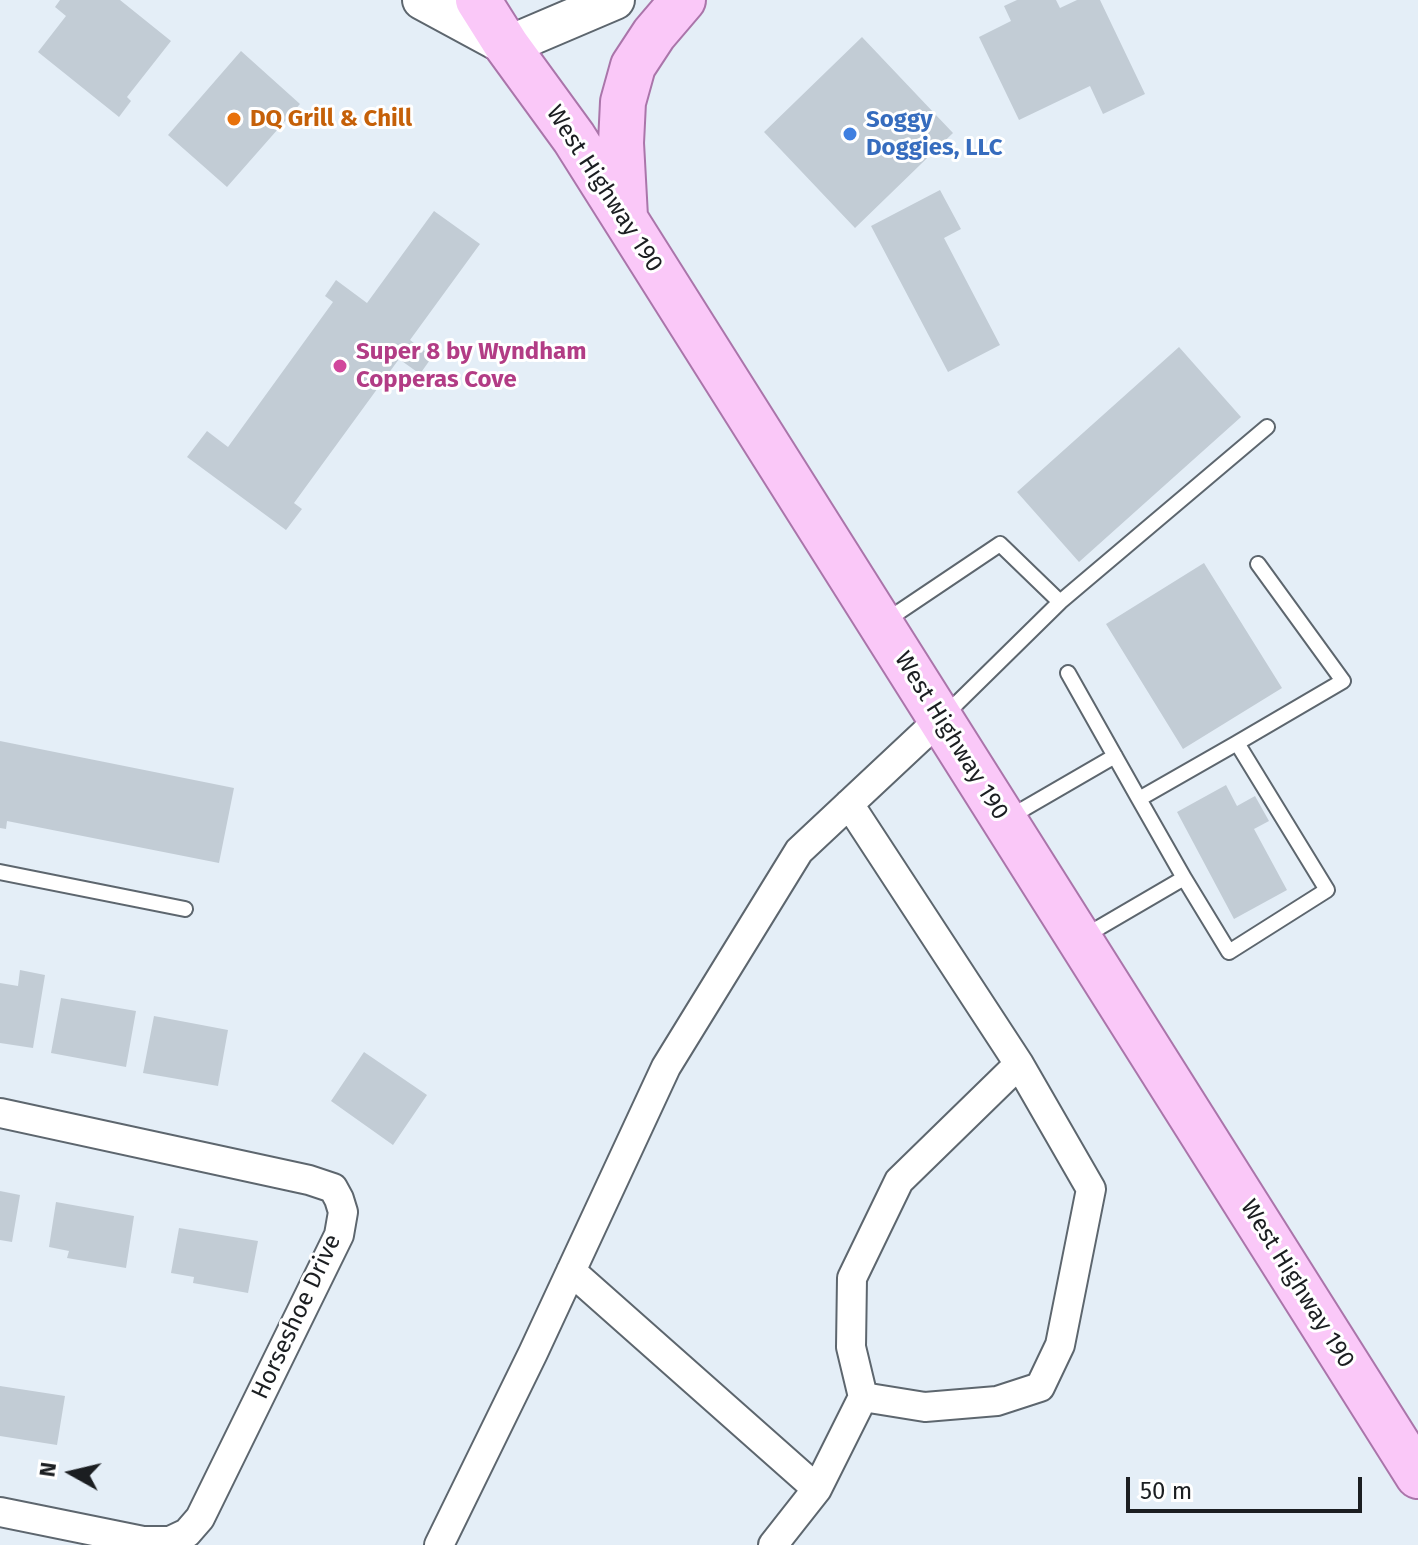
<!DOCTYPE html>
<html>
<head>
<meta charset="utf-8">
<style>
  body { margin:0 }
  #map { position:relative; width:1418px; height:1545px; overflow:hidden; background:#e4eef7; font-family:"Fira Sans",sans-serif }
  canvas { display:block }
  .north { position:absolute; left:32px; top:1433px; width:80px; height:80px; -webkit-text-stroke:6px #fff; paint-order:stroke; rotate:278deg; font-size:22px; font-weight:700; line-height:32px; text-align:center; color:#1b1e21 }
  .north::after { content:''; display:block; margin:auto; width:28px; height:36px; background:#1b1e21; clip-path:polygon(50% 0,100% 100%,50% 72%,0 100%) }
  .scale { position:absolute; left:1126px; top:1477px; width:236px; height:36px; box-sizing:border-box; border:4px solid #1b1e21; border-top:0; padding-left:10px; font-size:24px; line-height:28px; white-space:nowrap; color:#1b1e21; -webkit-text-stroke:6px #fff; paint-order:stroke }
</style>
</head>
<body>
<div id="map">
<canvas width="1418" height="1545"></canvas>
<div class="north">N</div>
<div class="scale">50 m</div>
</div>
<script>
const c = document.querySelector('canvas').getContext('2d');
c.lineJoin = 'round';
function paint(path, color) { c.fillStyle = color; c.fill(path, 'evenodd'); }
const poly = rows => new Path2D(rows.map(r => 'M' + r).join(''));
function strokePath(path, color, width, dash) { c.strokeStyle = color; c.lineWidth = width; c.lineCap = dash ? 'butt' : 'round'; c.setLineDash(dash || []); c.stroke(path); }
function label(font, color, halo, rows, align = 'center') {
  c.font = font + ' "Fira Sans",sans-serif'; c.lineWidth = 6; c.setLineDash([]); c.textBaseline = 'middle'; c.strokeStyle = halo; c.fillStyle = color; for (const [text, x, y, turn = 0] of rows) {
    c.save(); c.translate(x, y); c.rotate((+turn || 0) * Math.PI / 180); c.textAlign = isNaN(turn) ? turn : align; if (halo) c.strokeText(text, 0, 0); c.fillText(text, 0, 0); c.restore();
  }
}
paint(poly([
  [60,0,120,0,171,41,127,97,131,101,119,117,38,52,66,16,55,7],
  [1017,0,1056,0,1060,8,1077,0,1100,0,1145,94,1103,114,1090,86,1019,120,979,37,1011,21,1004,6],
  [862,37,953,133,855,228,764,132],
  [241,51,300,104,227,187,168,135],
  [940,190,961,229,944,238,1000,345,948,372,871,226],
  [434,211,480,244,410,340,432,357,420,374,399,359,294,503,302,509,286,530,187,457,207,431,228,447,333,302,325,296,336,280,367,303],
  [1179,347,1241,417,1079,562,1017,492],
  [1204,563,1282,688,1183,749,1106,624],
  [0,741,234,788,219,863,7,821,6,829,0,828],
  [1226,785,1237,806,1255,796,1269,821,1254,829,1287,890,1234,919,1177,812],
  [20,970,45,975,33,1048,0,1043,0,983,18,986],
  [61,998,136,1011,126,1067,51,1053],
  [154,1016,228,1030,218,1086,143,1073],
  [364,1052,427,1095,393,1145,331,1101],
  [0,1191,20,1195,12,1242,0,1240],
  [56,1202,134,1216,126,1268,67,1258,69,1251,49,1247],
  [179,1228,258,1241,248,1293,193,1283,194,1277,171,1273],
  [0,1386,65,1396,57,1445,0,1436]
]), '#c2ccd5');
const lane = poly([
  [884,622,1000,544,1060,602,1267,427],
  [1068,673,1139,799],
  [944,716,1060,602],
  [1237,743,1343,681,1258,564],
  [1008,818,1115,756],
  [0,872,185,909],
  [1083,937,1184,878,1229,952,1327,890,1237,743,1139,799,1184,878]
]);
const street = poly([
  [849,804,1019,1064,1091,1189,1060,1345,1040,1387,997,1401,925,1407,863,1397],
  [0,1113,309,1180,333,1188,339,1199,343,1212,339,1235,200,1518,187,1533,170,1541,143,1541,0,1512],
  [571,1271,817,1489],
  [439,1545,533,1353,666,1067,799,851,940,719],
  [773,1545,817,1489,863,1397,851,1347,852,1278,899,1181,1019,1064]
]);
const secondary = poly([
  [422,0,507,46,615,0]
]);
const primary = poly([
  [478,0,507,46,574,138,1418,1476],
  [625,217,621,143,623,102,633,66,654,34,683,0]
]);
strokePath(lane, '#5d666e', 18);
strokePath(street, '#5d666e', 32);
strokePath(secondary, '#5d666e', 42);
strokePath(primary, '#aa75aa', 48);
strokePath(lane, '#fff', 14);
strokePath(street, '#fff', 28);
strokePath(secondary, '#fff', 38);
strokePath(primary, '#fac8f8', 44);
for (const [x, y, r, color] of [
  [234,119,8,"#e8710a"],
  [850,134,8,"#3f7fe0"],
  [340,366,8,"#d1479c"]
]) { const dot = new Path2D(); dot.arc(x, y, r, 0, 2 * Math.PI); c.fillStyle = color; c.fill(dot); strokePath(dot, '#fff', 3); }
label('bold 24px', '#c56008', '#fff', [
  ["DQ Grill & Chill",250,119]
], 'left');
label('bold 24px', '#366cbe', '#fff', [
  ["Soggy",866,120],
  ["Doggies, LLC",866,148]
], 'left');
label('24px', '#1b1e21', '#fff', [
  ["West Highway 190",604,189,57],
  ["West Highway 190",951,736,58],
  ["West Highway 190",1297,1284,58],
  ["Horseshoe Drive",297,1317,-65]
]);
label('bold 24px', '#b23c85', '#fff', [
  ["Super 8 by Wyndham",356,352],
  ["Copperas Cove",356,380]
], 'left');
</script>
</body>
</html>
